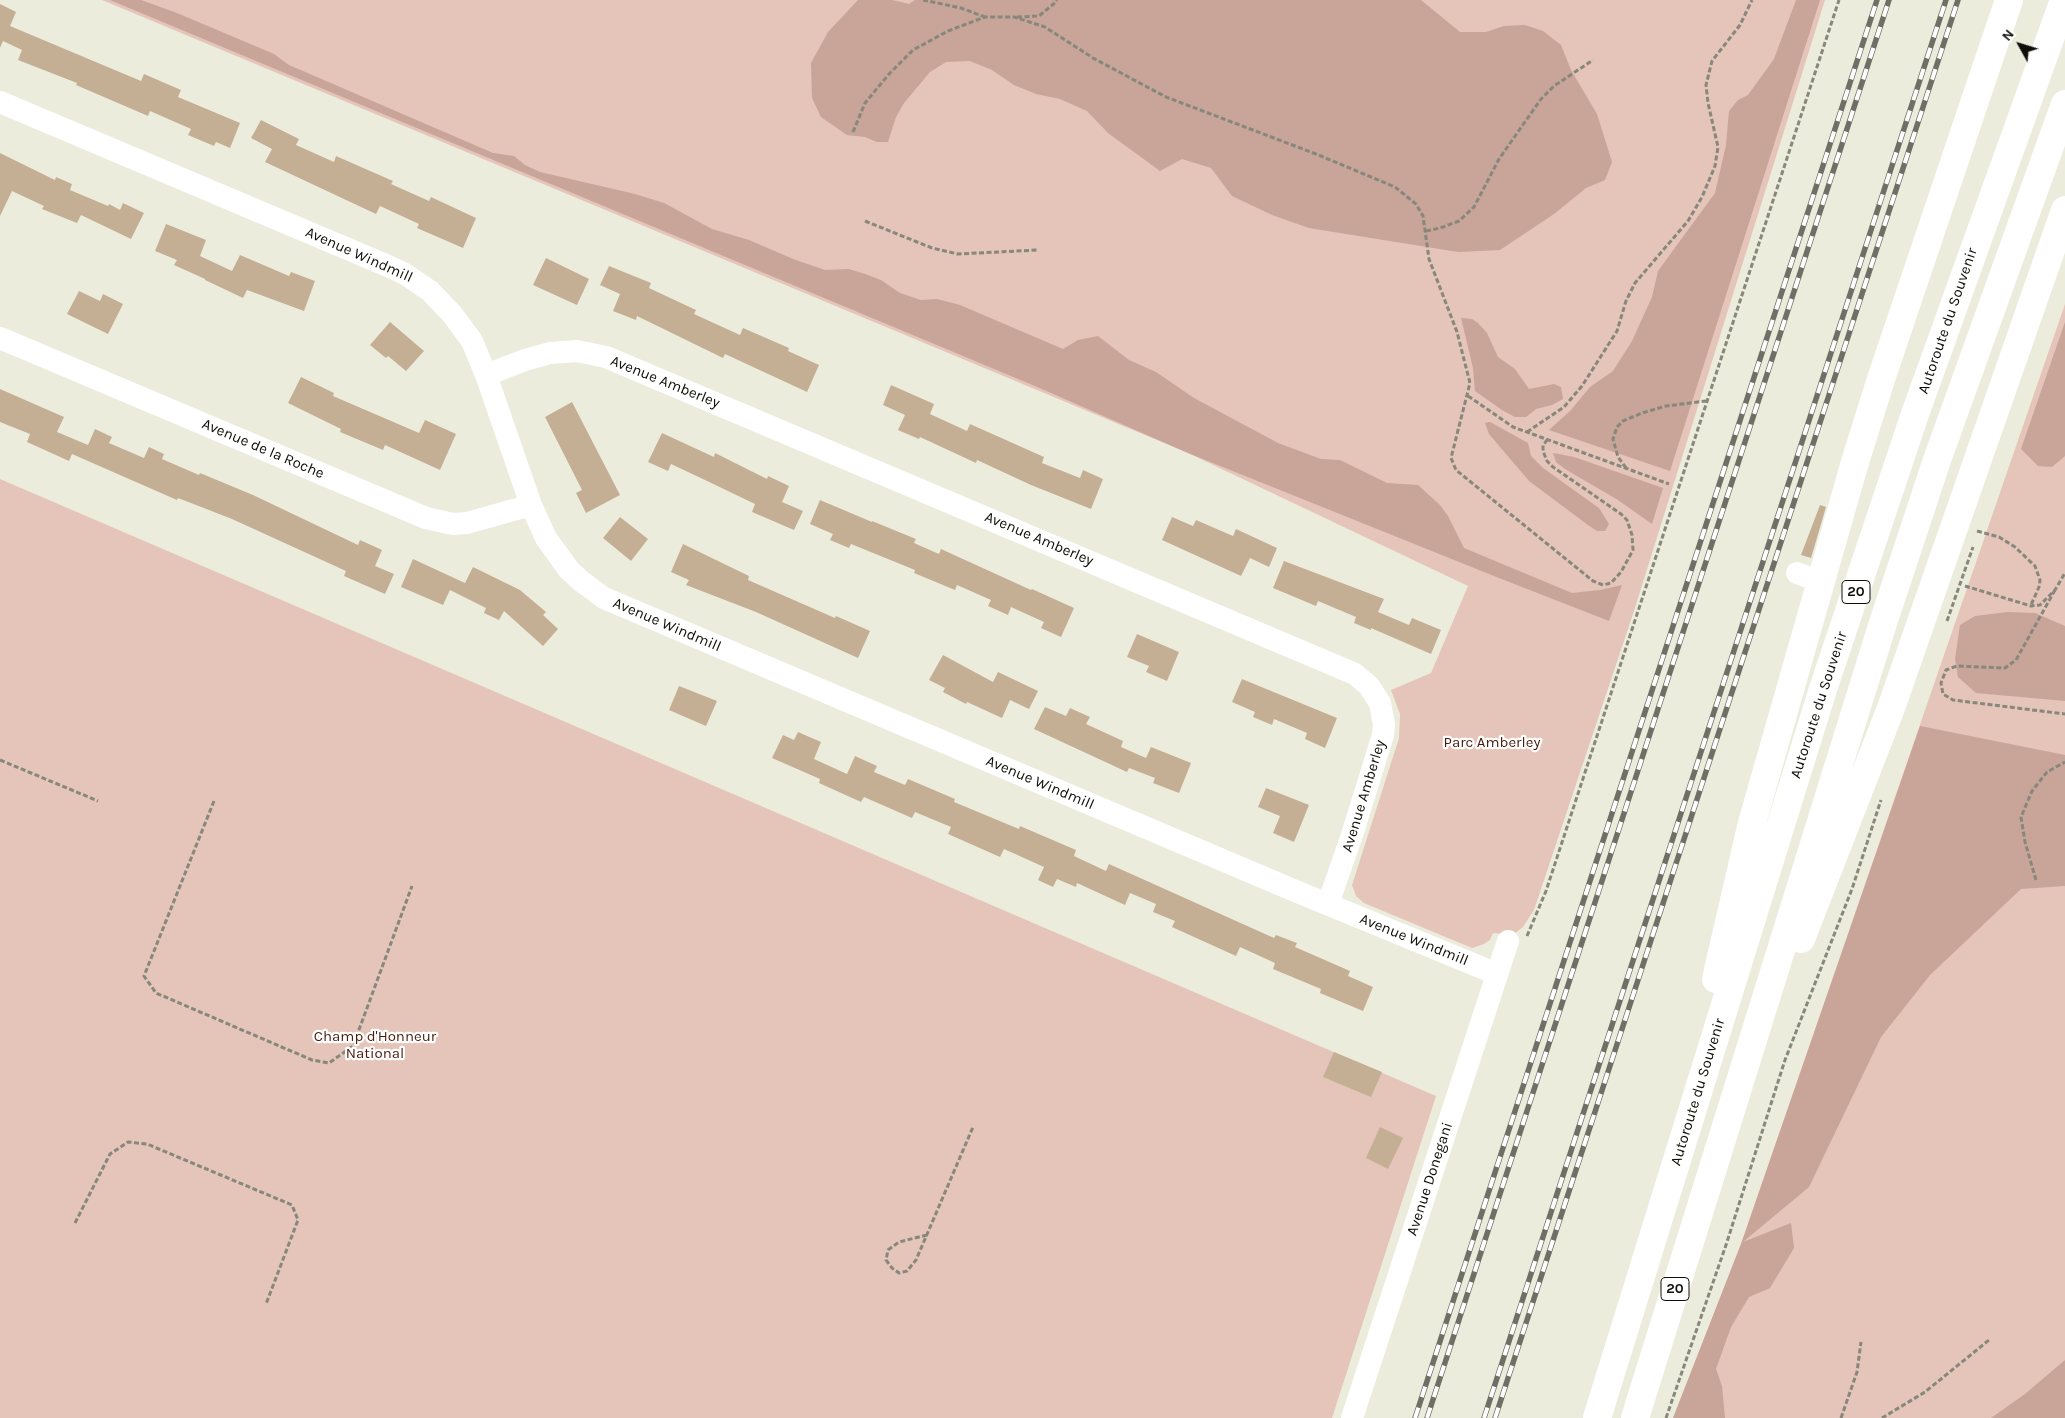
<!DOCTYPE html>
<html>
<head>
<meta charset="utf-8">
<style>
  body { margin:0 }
  #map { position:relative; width:2065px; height:1418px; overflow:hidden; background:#ececdd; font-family:Karla,sans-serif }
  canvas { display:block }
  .north { position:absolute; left:1995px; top:20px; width:50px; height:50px; -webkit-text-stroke:4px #fff; paint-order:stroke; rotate:309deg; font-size:14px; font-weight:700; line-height:20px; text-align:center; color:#0f0f0a }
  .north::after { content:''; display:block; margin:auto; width:18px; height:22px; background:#0f0f0a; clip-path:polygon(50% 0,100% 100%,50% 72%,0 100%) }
</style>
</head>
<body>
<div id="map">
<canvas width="2065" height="1418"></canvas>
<div class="north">N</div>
</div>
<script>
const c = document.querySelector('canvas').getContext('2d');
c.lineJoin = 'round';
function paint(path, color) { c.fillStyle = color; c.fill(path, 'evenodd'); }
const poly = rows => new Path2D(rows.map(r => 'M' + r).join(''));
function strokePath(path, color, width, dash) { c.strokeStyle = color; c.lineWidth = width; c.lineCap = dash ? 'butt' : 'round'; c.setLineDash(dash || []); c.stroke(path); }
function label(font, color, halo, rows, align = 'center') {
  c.font = font + ' Karla,sans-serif'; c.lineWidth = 4.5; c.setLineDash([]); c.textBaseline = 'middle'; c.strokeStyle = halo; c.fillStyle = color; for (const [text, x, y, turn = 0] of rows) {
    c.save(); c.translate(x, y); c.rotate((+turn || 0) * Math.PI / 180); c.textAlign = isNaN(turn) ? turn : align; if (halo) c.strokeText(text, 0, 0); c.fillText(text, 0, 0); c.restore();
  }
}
paint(poly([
  [102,0,1825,0,1634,611,1534,910,1523,927,1513,935,1493,933,1490,940,1484,944,1472,948,1364,903,1356,896,1352,885,1399,738,1400,714,1391,690,1431,673,1468,586,1188,453],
  [2065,304,2065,1418,1673,1418,1741,1244],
  [0,479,1436,1096,1332,1418,0,1418]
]), '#e5c4b9');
paint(poly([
  [110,0,141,0,177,13,274,54,289,65,493,153,514,156,525,165,540,172,635,194,664,203,712,229,749,240,793,259,825,270,849,269,865,274,881,280,900,293,921,300,937,299,960,305,1063,349,1078,340,1098,336,1129,360,1156,372,1194,398,1278,443,1321,459,1340,460,1387,483,1418,485,1440,505,1448,516,1464,548,1572,593,1600,590,1622,585,1609,621,1494,576,1188,453,1035,386],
  [858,0,892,0,909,4,915,0,1421,0,1460,32,1486,32,1504,26,1525,25,1543,31,1561,45,1571,70,1597,114,1612,162,1605,180,1586,188,1554,214,1500,250,1458,252,1309,228,1272,215,1232,196,1211,168,1182,159,1160,171,1108,133,1087,111,1060,99,1036,94,1014,85,992,70,970,61,946,62,930,72,904,103,896,117,888,142,877,142,865,137,847,135,821,117,812,98,811,63,828,32],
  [1796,0,1820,0,1670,471,1549,430,1571,410,1590,387,1613,371,1632,341,1652,297,1658,271,1715,193,1726,145,1729,111,1738,100,1748,95,1774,59],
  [1461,318,1472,319,1478,323,1487,333,1498,357,1515,369,1529,389,1554,384,1561,387,1563,399,1552,405,1536,409,1526,417,1515,417,1502,410,1475,391,1473,368],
  [2065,322,2065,456,2052,467,2038,466,2021,449],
  [1490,422,1528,443,1531,456,1543,468,1599,508,1609,524,1605,531,1597,531,1588,525,1529,481,1489,434,1485,423],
  [1553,453,1574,457,1663,488,1652,524,1618,500,1565,469,1556,462],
  [2008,612,2035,613,2065,626,2065,701,1976,693,1958,677,1955,659,1960,625,1975,616],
  [1920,726,2065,755,2065,886,2021,889,1930,975,1881,1037,1809,1187,1743,1242,1791,1223,1794,1248,1770,1288,1749,1297,1731,1327,1716,1369,1722,1386,1725,1418,1673,1418,1741,1244],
  [2065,1360,2065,1418,1991,1418,2025,1394]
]), '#c8a499');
paint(poly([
  [0,4,16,12,10,26,141,81,144,74,181,90,178,97,240,123,230,148,216,142,214,146,188,135,191,129,150,111,148,116,76,85,77,83,18,60,22,50,3,41,0,48],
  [261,120,299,139,296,145,334,162,336,156,393,181,391,184,429,201,431,197,476,218,463,248,417,228,419,224,380,206,376,214,265,162,272,149,251,138],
  [0,153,55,180,56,177,72,184,70,190,108,206,109,204,120,210,123,203,144,213,131,239,81,215,77,223,42,209,44,206,12,191,0,216],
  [166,224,206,240,200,256,232,271,240,255,289,276,291,272,315,281,304,311,247,290,243,298,205,280,205,279,174,265,177,260,155,251],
  [546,258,589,279,577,305,533,285],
  [609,266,651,283,649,288,696,310,694,314,740,335,743,328,789,348,788,351,819,365,807,392,725,354,723,358,637,316,636,320,613,311,620,294,600,285],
  [79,291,100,301,103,294,123,304,108,334,67,314],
  [390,322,424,351,406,371,388,356,386,358,370,345],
  [301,377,334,393,333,396,419,433,425,420,456,434,440,470,385,445,383,450,340,432,341,429,288,403],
  [891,385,934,404,930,414,967,431,970,424,1044,457,1042,463,1080,478,1083,470,1103,479,1091,509,1031,485,977,460,976,463,920,437,919,439,898,430,905,415,883,405],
  [0,389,64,417,57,432,88,445,95,429,112,437,109,443,144,458,149,447,164,454,162,459,199,475,200,473,253,495,358,545,360,540,382,550,375,566,394,574,385,594,344,576,346,571,232,519,178,498,177,500,72,454,69,461,27,442,30,434,0,422],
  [572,402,620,495,586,513,576,493,582,490,545,417],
  [662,433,714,457,715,453,767,479,768,476,789,486,782,502,803,511,794,530,752,512,755,504,705,480,671,464,668,471,648,462],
  [820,500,872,522,872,521,916,539,914,543,939,554,941,549,1031,590,1032,589,1074,608,1061,637,1041,628,1044,622,1011,607,1008,615,988,606,991,600,957,585,955,590,914,573,915,570,851,544,849,548,830,540,833,534,810,524],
  [1820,505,1826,507,1811,558,1801,555],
  [620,517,648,539,631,561,603,538],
  [1172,517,1193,526,1196,520,1233,536,1236,529,1277,548,1269,567,1250,558,1241,576,1162,540],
  [683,544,749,576,748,580,835,618,836,616,870,631,858,658,756,612,686,585,689,580,671,572],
  [413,559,465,583,473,567,520,590,546,612,543,615,558,629,543,646,504,611,499,620,484,613,486,608,450,590,443,605,401,587],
  [1284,561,1384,599,1378,612,1409,625,1412,618,1441,630,1431,654,1371,628,1371,630,1354,623,1356,617,1318,601,1316,606,1273,588],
  [1137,634,1179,652,1167,681,1146,672,1149,666,1127,657],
  [943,655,993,682,998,672,1038,691,1029,709,1010,700,1002,718,967,702,966,704,943,692,945,688,929,680],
  [1242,679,1337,718,1325,748,1305,739,1307,733,1274,719,1272,725,1253,717,1255,712,1232,702],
  [679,686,717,701,706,726,669,710],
  [1045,707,1066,716,1070,708,1090,717,1086,724,1123,741,1121,747,1146,758,1151,747,1191,763,1179,793,1153,783,1155,778,1129,768,1127,772,1034,729],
  [798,732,821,742,814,759,847,774,855,756,877,766,874,772,905,785,908,779,955,799,954,802,1019,829,1020,826,1076,850,1074,856,1106,871,1109,864,1274,938,1276,935,1297,943,1295,947,1350,971,1348,976,1373,987,1363,1011,1320,993,1321,989,1273,969,1275,963,1240,947,1236,956,1172,927,1175,921,1153,912,1156,904,1130,893,1125,905,1077,883,1076,887,1057,879,1053,887,1038,880,1044,867,1004,849,1000,857,948,834,951,827,915,812,912,818,864,797,861,802,819,783,820,779,772,758,783,735,794,740],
  [1266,788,1309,805,1294,842,1273,833,1280,816,1258,807],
  [1334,1052,1382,1072,1371,1097,1323,1077],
  [1380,1127,1403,1138,1388,1169,1366,1158]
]), '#c5af94');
strokePath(poly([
  [923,0,961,8,985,17],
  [1017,17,1039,16,1056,2,1057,0],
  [853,132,865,103,889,74,913,50,948,31,985,17,1014,17,1045,27,1093,58,1166,97,1316,154,1395,187,1416,204,1423,216,1429,259,1457,332,1470,383,1451,458,1456,470,1593,581,1603,585,1611,583,1621,572,1633,550,1632,535,1627,520,1621,514,1553,467,1547,461,1543,451,1543,445,1548,439],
  [865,221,932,248,958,254,1037,250],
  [1426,231,1440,228,1459,221,1474,207,1499,159,1541,99,1554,86,1593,60],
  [1468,396,1513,427,1669,484],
  [1527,432,1564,407,1582,386,1617,331,1626,301,1635,283,1688,221,1702,197,1715,166,1718,147,1708,103,1706,85,1712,61,1740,25,1752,0],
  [1626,468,1618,457,1613,439,1617,427,1623,421,1642,413,1666,406,1706,401],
  [1977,531,1999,537,2015,547,2035,566,2040,580,2039,587,2031,605],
  [1965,586,2031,606,2040,605,2055,590,2065,573],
  [2055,590,2016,660,2005,668,1957,666,1946,670,1941,683,1943,694,1953,700,2065,714],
  [1947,621,1973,547],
  [0,760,98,801],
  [214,801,144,976,156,993,312,1060,329,1063,353,1046,412,886],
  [2036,880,2025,842,2021,817,2032,791,2047,772,2065,762],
  [1527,936,1546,891,1839,0],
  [75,1223,110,1154,128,1142,147,1144,292,1205,298,1220,266,1304],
  [927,1235,899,1242,888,1250,886,1260,892,1268,899,1273,907,1271,916,1260,973,1127],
  [1666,1418,1726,1245,1785,1060,1852,889,1881,800],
  [1841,1418,1857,1372,1861,1342],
  [1882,1418,1925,1392,1989,1340]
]), '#87877c', 3, [5, 2.5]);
strokePath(poly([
  [0,102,388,266,405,274,430,291,452,314,472,341,486,375,531,505,546,538,569,570,581,581,604,598,1293,890,1497,974],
  [0,338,426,518,453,524,467,523,531,505],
  [486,375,525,360,550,353,577,351,606,357,1355,674,1369,686,1380,703,1384,725,1383,735,1352,835,1328,904],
  [1797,573,1821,582],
  [1352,1418,1508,941]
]), '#fff', 22);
strokePath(poly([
  [1801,939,1891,708,2065,210],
  [1716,979,1752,823,1855,462,1881,379,2009,0],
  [1597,1418,1823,689,1915,414,2064,0],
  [1635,1418,1883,623,1937,460,2065,104]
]), '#fff', 28);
const rail = poly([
  [1415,1418,1877,0],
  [1427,1418,1889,0],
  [1484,1418,1946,0],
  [1495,1418,1958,0]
]);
strokePath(rail, '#6f6f66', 5.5);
strokePath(rail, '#fff', 4, [11]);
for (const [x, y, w] of [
  [1856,592,28],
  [1675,1289,28]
]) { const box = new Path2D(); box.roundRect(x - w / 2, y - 11.5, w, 23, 4); c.fillStyle = '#fff'; c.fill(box); strokePath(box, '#0f0f0a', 1); }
label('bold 14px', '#0f0f0a', null, [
  ["20",1856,592],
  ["20",1675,1289]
]);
label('15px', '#0f0f0a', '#fff', [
  ["Avenue Windmill",359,255,24],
  ["Autoroute du Souvenir",1948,321,-71],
  ["Avenue Amberley",665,382,22],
  ["Avenue de la Roche",263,449,23],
  ["Avenue Amberley",1039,539,23],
  ["Avenue Windmill",667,625,23],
  ["Autoroute du Souvenir",1819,705,-72],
  ["Avenue Windmill",1040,783,23],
  ["Avenue Amberley",1364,796,-73],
  ["Avenue Windmill",1414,940,22],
  ["Autoroute du Souvenir",1698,1092,-73],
  ["Avenue Donegani",1430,1179,-72]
]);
label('15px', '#491b0b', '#fff', [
  ["Parc Amberley",1492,743],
  ["Champ d'Honneur",375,1037],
  ["National",375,1054]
]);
</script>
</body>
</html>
